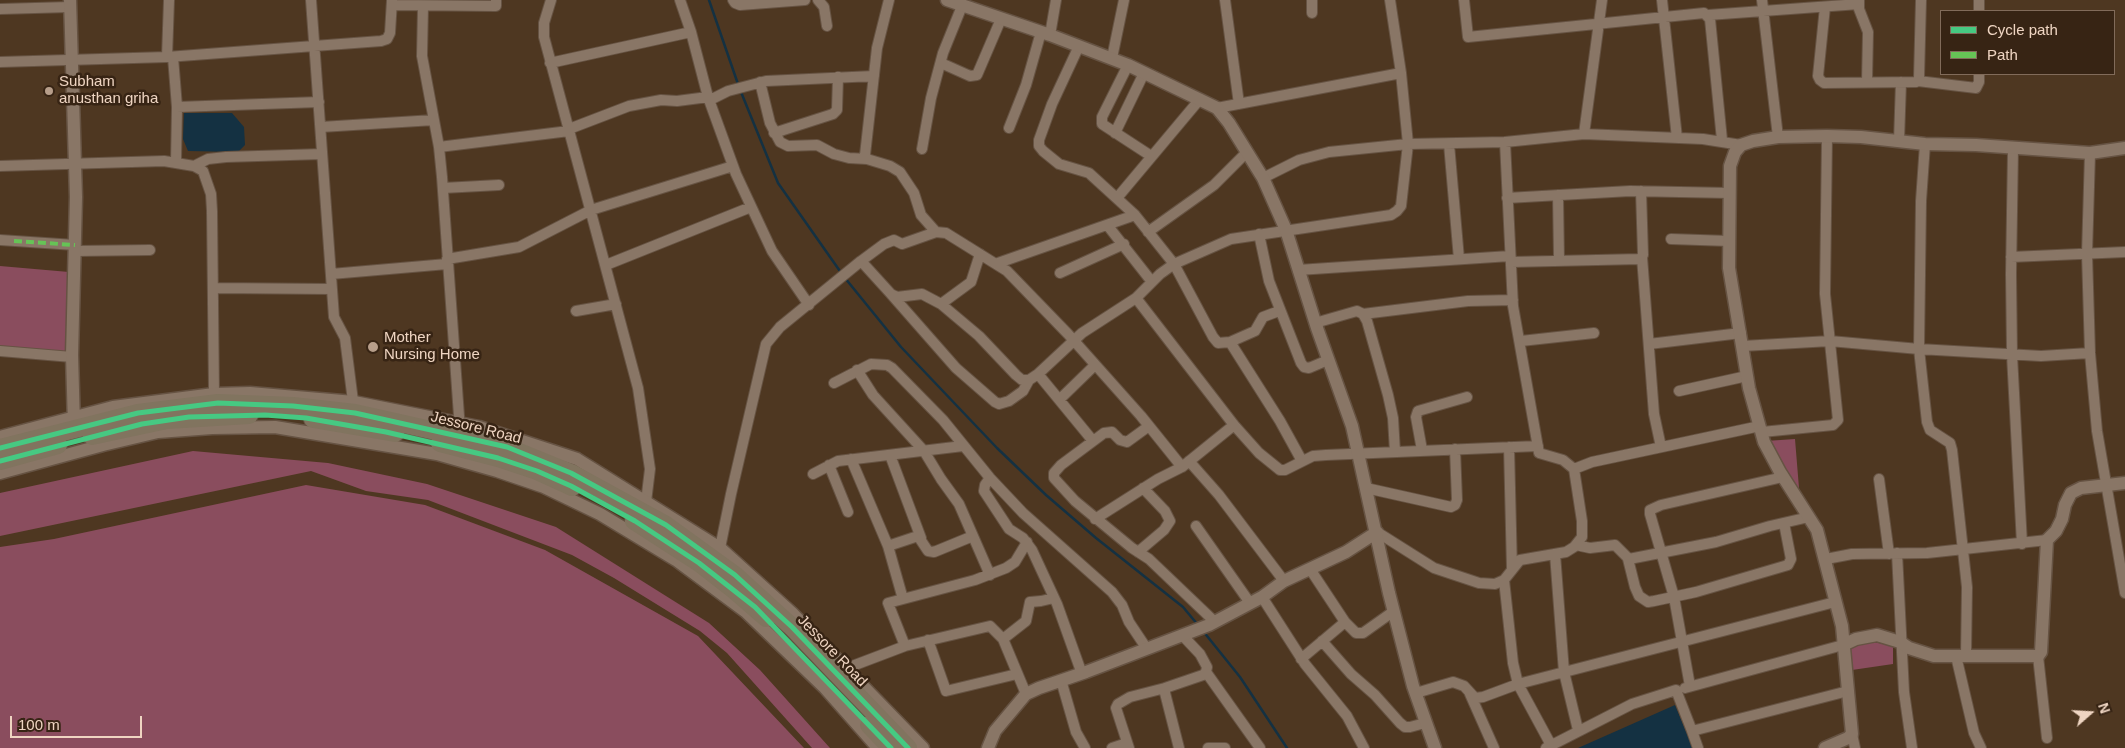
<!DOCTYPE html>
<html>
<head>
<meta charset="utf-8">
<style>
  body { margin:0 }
  #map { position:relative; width:2125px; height:748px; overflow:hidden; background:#4e3721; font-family:Helvetica,sans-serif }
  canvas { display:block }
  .legend { position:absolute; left:1940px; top:10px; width:175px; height:65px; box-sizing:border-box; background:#372414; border:1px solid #816b5a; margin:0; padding:6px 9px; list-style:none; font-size:15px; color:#efd5c2 }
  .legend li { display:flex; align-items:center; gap:10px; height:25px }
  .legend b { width:25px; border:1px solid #816b5a }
  .north { position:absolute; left:2065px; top:688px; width:50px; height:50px; -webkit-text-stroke:4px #372414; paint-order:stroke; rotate:71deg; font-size:14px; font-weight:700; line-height:20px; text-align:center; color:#efd5c2 }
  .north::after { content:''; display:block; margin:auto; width:18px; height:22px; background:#efd5c2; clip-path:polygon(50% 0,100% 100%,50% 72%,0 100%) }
  .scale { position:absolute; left:10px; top:716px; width:132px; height:22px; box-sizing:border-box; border:2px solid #efd5c2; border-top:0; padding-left:6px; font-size:15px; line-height:18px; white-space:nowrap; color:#efd5c2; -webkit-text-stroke:4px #372414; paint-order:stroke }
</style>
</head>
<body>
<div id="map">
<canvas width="2125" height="748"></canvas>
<ul class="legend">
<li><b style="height:6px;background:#46c982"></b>Cycle path</li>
<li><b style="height:6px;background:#66c356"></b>Path</li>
</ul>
<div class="north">N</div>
<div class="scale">100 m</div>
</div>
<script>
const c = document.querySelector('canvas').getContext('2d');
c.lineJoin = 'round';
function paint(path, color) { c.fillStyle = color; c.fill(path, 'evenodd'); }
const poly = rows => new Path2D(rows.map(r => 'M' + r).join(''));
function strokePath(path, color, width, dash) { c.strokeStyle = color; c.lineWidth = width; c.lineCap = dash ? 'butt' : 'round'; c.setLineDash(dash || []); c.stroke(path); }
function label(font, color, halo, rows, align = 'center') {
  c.font = font + ' Helvetica,sans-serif'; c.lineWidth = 5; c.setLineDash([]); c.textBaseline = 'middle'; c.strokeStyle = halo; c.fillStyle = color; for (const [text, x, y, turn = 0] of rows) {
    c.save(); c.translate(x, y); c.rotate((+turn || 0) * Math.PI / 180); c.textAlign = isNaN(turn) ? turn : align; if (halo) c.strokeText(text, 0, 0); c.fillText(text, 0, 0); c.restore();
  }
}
paint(poly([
  [0,266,69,272,68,354,0,348],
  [1795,439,1799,488,1794,489,1766,441],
  [193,451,328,463,427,484,556,527,709,623,760,670,830,748,812,748,727,653,700,631,614,578,572,555,428,500,366,491,311,471,0,536,0,493],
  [306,485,425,505,545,550,698,636,804,748,0,748,0,547,54,539],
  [1869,641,1893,646,1893,664,1852,670,1850,647]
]), '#8a4d5e');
paint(poly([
  [184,113,232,113,244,127,245,145,238,152,188,151,183,139],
  [1675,705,1693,748,1578,748]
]), '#143142');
strokePath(poly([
  [709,0,739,87],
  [741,92,778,183,842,274],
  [845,278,901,347,997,448,1046,495,1096,538,1183,607,1198,625],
  [1203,631,1240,677,1287,748]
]), '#143142', 2.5);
const minor = poly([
  [311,0,334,317,345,338,354,409],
  [551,0,544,23,544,37,638,388,650,469,646,502,643,507],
  [680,0,691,32,708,97,736,174,772,251,809,305],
  [733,0,735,3,740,5,805,0],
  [818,0,824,7,827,26],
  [889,0,877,48,865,155,867,159,890,166,900,172,914,193,921,215,936,232],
  [1225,0,1239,104],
  [1312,0,1312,13],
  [1464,0,1468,37,1704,13,1710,19,1722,140],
  [1662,0,1677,138],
  [1762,0,1778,137],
  [1859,0,1859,9,1868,32,1867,82],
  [1979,0,1979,11],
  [392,5,496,6,496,0],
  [423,6,422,56,439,147,442,177,460,430],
  [1825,7,1818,76,1820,80,1824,83,1916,82,1918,81,1919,78,1921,0],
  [0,9,70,7],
  [1708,15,1859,4],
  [1050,35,1056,0],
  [1079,46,1052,104,1039,140,1039,146,1043,151,1059,164,1089,173,1135,215,1174,264,1213,337,1218,343,1230,342,1255,331,1263,317,1279,311],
  [167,57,169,0],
  [173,57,177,107,176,162],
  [1112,58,1124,0],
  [0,62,167,57,381,41,387,39,390,33,392,0],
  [550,63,691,32],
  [941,63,970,76,977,75,1001,19],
  [1128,65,1102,117,1102,124,1151,156],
  [1918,81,1976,88,1979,82,1979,74],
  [760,82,770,123,780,142,788,146,817,145,834,154,849,158,867,159],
  [710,100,728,91,766,81,874,76],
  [177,107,319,102],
  [1217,108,1401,73],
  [321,127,434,120],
  [1009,128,1026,85,1041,32],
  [569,129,629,106,661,100,677,101,708,97],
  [774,133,833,114,837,110,838,77],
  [1115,133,1144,73],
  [1584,134,1703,139,1741,145],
  [1899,141,1901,82],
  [1505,142,1584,134,1602,0],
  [1449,144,1459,259],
  [1925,144,1921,201,1919,349,1927,422,1930,430,1950,443,1952,450,1967,587,1966,656],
  [439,147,569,131],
  [922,149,931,98,943,53,962,6],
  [2013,149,2011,274,2012,355,2022,544],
  [2090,153,2087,254,2090,353,2097,431,2125,593],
  [0,166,164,161,194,166,203,171,211,194,212,211,214,394],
  [194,166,208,159,226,157,322,154],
  [443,188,499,185],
  [1558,195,1559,260],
  [1117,198,1200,99],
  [1507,198,1630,191,1730,193],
  [1108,226,1152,282],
  [1148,232,1214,185,1247,152],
  [1259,234,1269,281,1301,363,1304,367,1309,368,1328,360],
  [1671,239,1729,241],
  [0,240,75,245],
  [75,251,150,250],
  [1642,257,1654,414,1661,447],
  [2011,257,2125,252],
  [447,259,519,247,591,210,733,166],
  [861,261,891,294,897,297,922,294,941,304,979,336,1016,375,1022,380,1029,380,1038,374,1082,333,1136,298,1160,274,1174,264,1231,239,1391,215,1397,211,1401,206,1408,144,1329,152,1299,160,1263,178],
  [1511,262,1640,259,1643,255,1641,191],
  [998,263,1135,215],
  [606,265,751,207],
  [1298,270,1510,256],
  [1060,273,1124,244],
  [331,274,447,264],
  [213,288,332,289],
  [891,294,956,368,995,402,999,404,1009,401,1023,391,1029,380],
  [1136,298,1234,425,1259,453,1280,470,1285,470,1313,456,1326,455,1538,446],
  [941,304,971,282,980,254],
  [576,311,616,304],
  [1363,314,1468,301,1513,300],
  [1315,323,1357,311,1363,314,1367,321,1388,395,1393,418,1395,452],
  [1521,341,1594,333],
  [1230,342,1280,421,1302,461],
  [1649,344,1741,333],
  [1743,346,1830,341,1919,349,2041,356,2090,353],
  [0,351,72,357],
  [857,370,873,395,924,451,941,479,959,504,990,575],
  [1038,374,1093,441],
  [834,383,871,364,887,365,892,368,943,420,990,478,1023,513,1112,592,1122,605,1129,622,1147,649],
  [1679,391,1747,376],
  [1060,399,1095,365],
  [1149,426,1127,442,1120,440,1112,432,1104,433,1061,465,1054,473,1054,478,1075,501,1132,548,1149,559,1215,622],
  [1762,432,1833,425,1838,420,1825,294,1827,136],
  [1509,447,1512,570],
  [1422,450,1416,417,1418,411,1467,397],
  [890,455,921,538],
  [851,459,888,546,903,599,888,603,905,646,990,626,1003,639,1026,694],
  [1189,461,1219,495,1284,581],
  [829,465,848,512],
  [1574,469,1592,462,1760,426],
  [813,474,838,461,963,446],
  [990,478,985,485,984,491,1009,529,1023,538,1032,550,1057,604,1082,674],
  [1879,479,1889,554],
  [1366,488,1451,507,1455,505,1457,500,1455,449],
  [1095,519,1158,479,1182,467,1234,425],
  [1196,526,1250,603],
  [1377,532,1434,568,1479,583,1495,584,1504,580,1520,560,1566,552,1574,547,1582,537,1582,521,1574,469,1563,460,1539,453,1513,306,1505,142,1408,144,1401,73,1390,0],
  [1576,545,1590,548,1615,545,1629,559,1716,542,1770,526,1809,517],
  [888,546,918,536,928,551,934,552,973,536],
  [1138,552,1164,530,1170,521,1165,511,1143,488],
  [719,553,731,494,766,344,780,327,861,261,884,244,894,240,902,244,936,232,946,233,1007,271,1068,334,1141,416,1182,467],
  [1897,553,1904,692,1912,748],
  [1555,554,1564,672,1578,730],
  [1628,559,1635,587,1639,596,1648,602,1654,601,1696,592,1788,565,1791,559,1784,523],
  [1826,559,1852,554,1927,553,2047,540],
  [1310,569,1345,622,1356,633,1363,633,1394,611],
  [1504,580,1513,663,1518,684,1551,745],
  [1262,597,1305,664,1347,716,1364,748],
  [903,599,975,580,1006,568,1015,562,1027,542],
  [1003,639,1026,621,1030,602,1041,601,1054,598],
  [928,640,946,691,1017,674],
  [1322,641,1351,674,1375,695,1400,723,1405,727,1410,727,1425,723],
  [1956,656,1974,733,1981,748],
  [2038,656,2047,738],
  [1301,659,1345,622],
  [847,668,905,646],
  [1206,672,1260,748],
  [1061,680,1076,732,1085,748],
  [1690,686,1674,597,1650,514,1650,510,1661,505,1783,477],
  [1685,688,1843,645],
  [1416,693,1453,682,1464,686,1475,698,1483,697,1518,684,1835,602],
  [1470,694,1494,748],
  [1692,731,1698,748],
  [1852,734,1855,748],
  [1112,748,1127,743],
  [1129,748,1116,708,1118,704,1130,697,1165,688],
  [1179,748,1165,693,1165,688,1203,675,1206,672,1207,667,1200,654,1183,636],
  [1208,748,1225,748],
  [1546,748,1632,704,1676,690,1692,731,1848,691]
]);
const tertiary = poly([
  [70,0,76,197,72,355,74,426],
  [947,0,1050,35,1128,65,1217,108,1229,123,1263,178,1286,230,1317,328,1352,426,1389,593,1413,686,1435,748],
  [0,437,113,407,214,394,250,393,354,402,479,427,577,459,720,548,792,613,923,748],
  [0,473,103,445,158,432,212,428,275,427,437,454,497,471,544,487,600,514,676,560,746,612,825,688,878,748],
  [1843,645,1856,639,1877,635,1900,642,1909,648,1934,656,2038,656,2041,652,2047,540,2056,531,2062,519,2065,505,2071,493,2081,488,2125,483],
  [988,748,995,731,1026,694,1039,688,1086,672,1209,625,1262,597,1284,581,1346,552,1377,532],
  [1825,748,1848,738,1852,734,1842,626,1817,530,1780,472,1764,442,1749,388,1729,268,1730,166,1735,152,1741,145,1753,141,1778,137,1827,136,1861,137,1925,144,1976,145,2090,153,2125,148]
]);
const trunk = poly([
  [313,419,395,433],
  [92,436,167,420,249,415],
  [440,443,498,458,537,471,572,487],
  [0,448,138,413,218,403,293,406,355,413,507,447,571,473,666,525,735,575,792,627,908,748],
  [0,461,58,445],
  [634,521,699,563,735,591,766,618],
  [869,725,891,748]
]);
strokePath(minor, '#665343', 12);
strokePath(tertiary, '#665343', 15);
strokePath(trunk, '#665343', 20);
strokePath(minor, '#897666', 10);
strokePath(tertiary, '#897666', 12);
strokePath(trunk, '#81745f', 18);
strokePath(poly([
  [14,241,75,245]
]), '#66c356', 4, [8, 4]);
strokePath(poly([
  [0,448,138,413,218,403,293,406,355,413,507,447,571,473,666,525,735,575,792,627,908,748],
  [0,461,142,424,189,417,265,415,306,418,386,432,498,458,537,471,571,486,635,521,699,563,755,607,891,748]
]), '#46c982', 5);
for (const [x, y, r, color] of [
  [49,91,5,"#b79e8a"],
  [373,347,6,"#b79e8a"]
]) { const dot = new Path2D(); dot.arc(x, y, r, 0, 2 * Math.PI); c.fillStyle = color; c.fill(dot); strokePath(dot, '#372414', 2); }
label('15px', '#efd5c2', '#372414', [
  ["Subham",59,82],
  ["anusthan griha",59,99],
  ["Mother",384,338],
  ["Nursing Home",384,355]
], 'left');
label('15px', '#efd5c2', '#372414', [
  ["Jessore Road",476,428,14],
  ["Jessore Road",832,651,46]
]);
</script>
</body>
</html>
